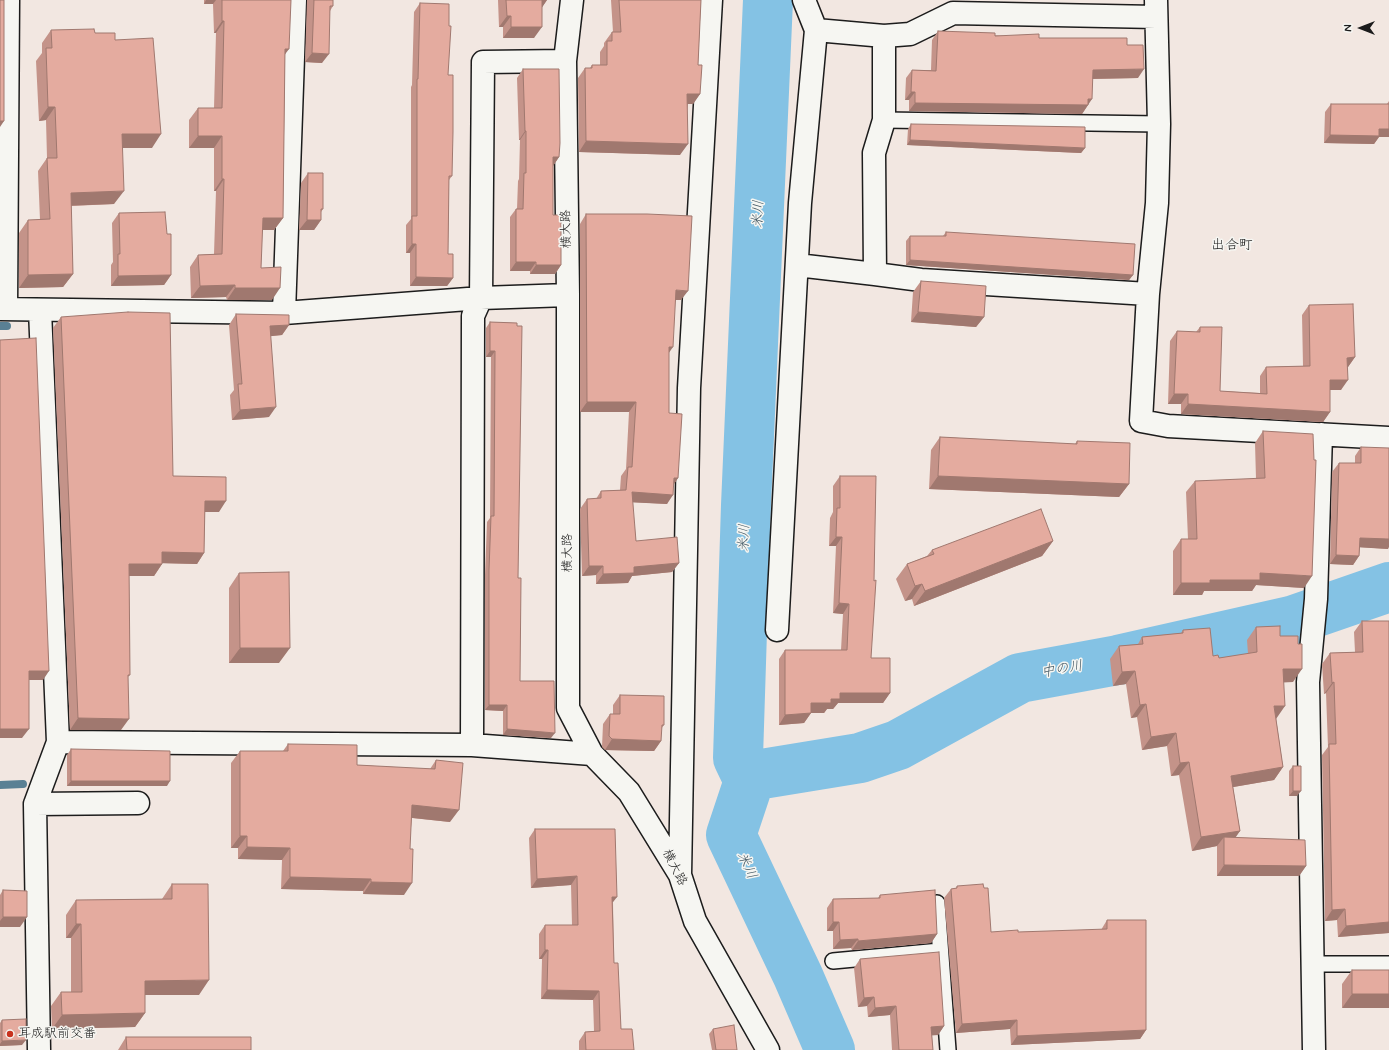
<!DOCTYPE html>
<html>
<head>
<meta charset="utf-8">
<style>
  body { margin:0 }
  #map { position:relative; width:1389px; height:1050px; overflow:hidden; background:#f2e7e1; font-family:Mynerve,sans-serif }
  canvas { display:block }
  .north { position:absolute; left:1341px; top:8px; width:40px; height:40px; -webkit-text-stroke:3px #f6f6f2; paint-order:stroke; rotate:270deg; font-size:11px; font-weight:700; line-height:16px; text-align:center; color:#1c1c1c }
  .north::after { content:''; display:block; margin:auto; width:14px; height:18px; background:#1c1c1c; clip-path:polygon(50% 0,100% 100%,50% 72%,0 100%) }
</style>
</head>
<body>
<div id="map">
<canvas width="1389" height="1050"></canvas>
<div class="north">N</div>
</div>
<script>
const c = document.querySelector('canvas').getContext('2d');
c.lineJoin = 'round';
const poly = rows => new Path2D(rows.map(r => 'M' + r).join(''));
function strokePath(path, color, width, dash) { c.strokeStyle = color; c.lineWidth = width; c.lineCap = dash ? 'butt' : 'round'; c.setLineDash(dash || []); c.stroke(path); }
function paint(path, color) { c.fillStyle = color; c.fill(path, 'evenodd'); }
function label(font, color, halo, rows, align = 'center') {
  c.font = font + ' Mynerve,"Klee One",sans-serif'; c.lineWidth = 3; c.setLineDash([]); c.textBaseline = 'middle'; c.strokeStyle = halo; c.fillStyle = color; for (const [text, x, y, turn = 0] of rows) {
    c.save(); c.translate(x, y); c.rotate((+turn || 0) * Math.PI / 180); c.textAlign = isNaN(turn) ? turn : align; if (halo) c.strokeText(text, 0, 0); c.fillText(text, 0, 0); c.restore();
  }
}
strokePath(poly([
  [0,326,7,326],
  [0,785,23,784]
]), '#5a8094', 8);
strokePath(poly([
  [768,0,746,505,738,758,749,781,731,835,798,976,830,1050],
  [749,781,762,774,860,758,898,745,1020,678,1118,660,1291,621,1389,587]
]), '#84c2e4', 50);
const service = poly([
  [884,120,1159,124],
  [937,903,948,1050],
  [833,961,940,951],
  [1312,964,1389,964]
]);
const minor = poly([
  [572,0,565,61,568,295,568,708,592,754,629,792,680,875,695,921,768,1050],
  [1156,0,1159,124,1157,203,1148,294,1141,421,1168,426,1389,438],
  [884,36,910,34,953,13,1156,17],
  [797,265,875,274,874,153,884,120,884,36,816,30],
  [875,274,921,280,1148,294],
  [0,309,284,313,481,298,568,295],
  [6,309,8,0],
  [284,313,295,0],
  [777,630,800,203,816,30,804,0],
  [58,742,472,745,592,754],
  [472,745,473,316,481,298,483,62,565,61],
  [35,804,138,803],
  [680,875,689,388,711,0],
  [39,1050,35,804,58,742,40,310],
  [1314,1050,1308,682,1316,599,1321,434]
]);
strokePath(service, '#1c1c1c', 18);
strokePath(minor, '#1c1c1c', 25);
strokePath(service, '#f6f6f2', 15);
strokePath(minor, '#f6f6f2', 22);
paint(poly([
  [204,0,291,0,285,55,283,218,274,230,262,230,261,268,272,300,227,300,226,297,191,298,190,267,198,255,214,254,216,191,214,191,214,148,189,148,189,120,198,108,214,108,216,33,214,33,213,4,204,4],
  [307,0,333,0,333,6,330,11,322,63,305,62],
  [498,0,547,0,542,7,534,38,503,38,503,27,499,27],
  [611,0,701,0,698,65,700,94,693,104,688,104,680,155,579,152,578,78,585,68,590,68,592,65,600,65,600,52,604,46,604,43,612,32,613,32],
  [420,3,448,75,452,176,449,180,448,254,453,278,447,286,410,286,410,253,406,253,406,225,411,219,411,87,412,85,414,12],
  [51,30,95,33,115,40,152,148,122,148,114,204,71,206,73,274,63,287,19,288,19,233,28,220,40,220,38,171,47,158,46,120,39,121,36,61,42,53,42,43],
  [938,31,1127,45,1138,78,1092,79,1088,105,1082,114,909,111,909,100,905,100,906,78,912,70,931,70,932,40],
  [523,69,559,157,553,166,553,215,561,265,555,274,530,274,530,271,510,271,510,217,516,209,517,209,518,181,519,179,520,140,519,140,517,78],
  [1389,101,1389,137,1379,137,1374,144,1324,143,1325,112,1331,104,1387,104],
  [911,124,1085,148,1081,153,907,145,908,129],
  [308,173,323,209,321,212,321,220,314,230,299,230,301,183],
  [119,213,167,234,171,275,164,285,111,286,111,265,113,262,112,223],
  [586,214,681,300,675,300,669,352,669,413,678,478,674,484,667,504,632,502,636,541,679,563,672,572,632,576,628,583,596,584,596,575,582,576,580,509,587,499,596,499,601,491,620,490,621,476,626,469,629,412,580,412,580,224],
  [946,232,1133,275,1129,280,906,265,906,241,910,236,943,236],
  [921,281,984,317,976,327,911,322,913,292],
  [1309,305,1355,357,1348,367,1347,367,1341,390,1330,390,1330,412,1323,422,1181,414,1181,404,1168,404,1170,341,1177,331,1196,332,1200,327,1220,391,1260,393,1260,376,1266,367,1303,366,1302,315],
  [236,314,289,325,282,335,270,336,269,417,232,420,230,395,234,390,229,325],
  [61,317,173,476,219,512,205,512,204,553,197,564,162,563,162,564,154,576,129,576,130,675,128,677,121,730,70,730,53,328],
  [490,322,517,323,518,578,520,681,551,738,503,735,503,711,485,710,485,575,487,522,490,518,491,357,486,357,486,328],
  [1263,431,1304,588,1256,585,1252,591,1204,591,1202,595,1173,595,1173,551,1181,539,1188,539,1186,492,1195,481,1256,479,1255,443],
  [940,437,1075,444,1077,441,1129,484,1119,497,929,489,931,450],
  [1361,447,1388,549,1360,547,1359,556,1353,565,1330,564,1332,472,1339,463,1355,463,1355,456],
  [840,476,871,658,890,693,883,703,838,703,833,709,827,709,824,713,811,713,804,723,779,725,779,659,785,650,841,650,843,614,833,613,836,546,829,546,830,518,833,512,833,486],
  [1053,541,1042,556,914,606,912,599,905,601,896,579,907,564,927,556,932,550],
  [239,573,279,663,229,663,229,588],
  [1362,621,1389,621,1389,933,1338,937,1337,920,1325,921,1322,755,1328,747,1326,693,1324,694,1322,664,1330,653,1355,652,1354,632],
  [1256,627,1280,636,1293,682,1283,682,1276,718,1283,767,1274,780,1233,787,1240,831,1235,837,1306,866,1299,876,1217,876,1217,846,1192,851,1179,775,1171,776,1167,746,1142,750,1137,717,1131,718,1126,684,1113,686,1110,659,1119,646,1138,644,1142,637,1181,633,1183,630,1213,656,1219,658,1248,654,1247,640],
  [620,695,664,725,661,729,661,741,654,751,605,750,602,747,603,724,610,714,613,714,613,705],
  [288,744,357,765,430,769,436,760,450,822,412,818,404,895,363,894,363,891,281,889,282,860,238,859,238,848,231,848,231,763,240,751,283,751],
  [71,749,167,786,67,786,67,755],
  [1293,766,1297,796,1289,796,1289,771],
  [535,829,613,903,614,963,621,1029,634,1050,579,1050,579,1041,585,1032,594,1031,593,1000,541,999,542,959,539,959,539,934,545,925,572,925,571,885,531,888,529,838],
  [172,884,199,995,145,995,145,1013,135,1027,52,1029,51,1006,61,992,71,992,71,938,66,938,66,915,76,900,162,899],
  [957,886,991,932,1018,932,1101,930,1107,920,1146,1030,1140,1039,1011,1045,1010,1029,956,1033,944,898,951,889,956,888],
  [3,890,20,927,0,927,0,895],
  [880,895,937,934,931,943,852,950,851,948,833,949,833,931,827,931,827,908,833,899,878,898],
  [860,959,944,1026,938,1035,932,1035,933,1050,892,1050,890,1015,868,1017,867,1006,858,1007,854,968],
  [1352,970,1389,970,1342,1008,1342,984],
  [2,1020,22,1045,0,1046,0,1023],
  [713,1029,737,1050,712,1050,709,1034],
  [126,1037,251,1050,118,1050]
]), '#c49389');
paint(poly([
  [206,0,216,0,213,4,204,4],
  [541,0,547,0,541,9],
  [507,16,511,16,503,27,499,27],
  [222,21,224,21,216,33,214,33],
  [511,27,542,27,534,38,503,38],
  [285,49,289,49,280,61],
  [312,53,329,54,322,63,305,62],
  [1144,69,1138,78,1087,79,1093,70],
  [911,92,915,92,909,100,905,100],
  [687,94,700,94,693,104,680,104],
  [1092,99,1082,114,909,111,915,103],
  [48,107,55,107,46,120,39,121],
  [0,121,4,121,0,127],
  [1379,129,1389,129,1389,137,1379,137,1374,144,1324,143,1330,135],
  [525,131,526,131,520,140,519,140],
  [122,134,161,134,152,148,112,148],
  [198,136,222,136,214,148,189,148],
  [910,140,1085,148,1081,153,907,145],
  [586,141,688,144,680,155,579,152],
  [553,157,559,157,553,166],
  [222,179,224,179,216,191,214,191],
  [124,191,114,204,62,206,71,193],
  [263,218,283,218,274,230,254,230],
  [307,220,321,220,314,230,299,230],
  [412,244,416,244,410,253,406,253],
  [910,260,1133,275,1129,280,906,265],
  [516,262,536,262,530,271,510,271],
  [536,265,561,265,555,274,530,274],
  [73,274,63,287,19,288,28,275],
  [171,275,164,285,111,286,118,276],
  [416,277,453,278,447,286,410,286],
  [235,285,226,297,191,298,200,286],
  [235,288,280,288,272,300,227,300],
  [676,290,688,291,681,300,669,300],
  [918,312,984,317,976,327,911,322],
  [289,325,282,335,263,337,270,326],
  [669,347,673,347,666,357],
  [490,351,495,351,491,357,486,357],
  [1355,357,1348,367,1340,367,1347,358],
  [1330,380,1348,380,1341,390,1323,390],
  [1174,394,1188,394,1181,404,1168,404],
  [587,402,636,402,629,412,580,412],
  [1188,404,1330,412,1323,422,1181,414],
  [276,407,269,417,232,420,240,410],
  [938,476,1129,484,1119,497,929,489],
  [674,478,678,478,672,487],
  [632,492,673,495,667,504,625,502],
  [205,501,226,501,219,512,197,512],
  [836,537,842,537,836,546,829,546],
  [1360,538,1389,539,1389,547,1388,549,1354,547],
  [1053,541,1042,556,914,606,925,591],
  [162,552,204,553,197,564,154,563],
  [1336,555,1359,556,1353,565,1330,564],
  [679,563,672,572,632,576,628,583,596,584,603,574,634,567],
  [129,564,162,564,154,576,121,576],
  [589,566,603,566,596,575,582,576],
  [1260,573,1312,576,1304,588,1256,585,1252,591,1204,591,1202,595,1173,595,1181,583],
  [922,584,912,599,905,601,915,586],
  [839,603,849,604,843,614,833,613],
  [240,648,290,648,279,663,229,663],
  [1283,669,1302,669,1293,682,1273,683],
  [29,671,49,671,43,680,23,680],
  [1135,671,1126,684,1113,686,1122,672],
  [1334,682,1326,693,1324,694,1332,683],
  [840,693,890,693,883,703,838,703,833,709,827,709,824,713,804,713,811,703,831,699],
  [1146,704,1137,717,1131,718,1140,705],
  [489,705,507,705,503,711,485,710],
  [1274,706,1285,706,1276,719],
  [811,713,804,723,779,725,785,715],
  [78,718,129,719,121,730,70,730],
  [0,729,29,729,22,738,0,738],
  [507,729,555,733,551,738,503,735],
  [1176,733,1167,746,1142,750,1151,737],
  [612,739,661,741,654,751,605,750],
  [1189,762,1179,775,1171,776,1180,763],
  [1283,767,1274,780,1222,789,1231,776],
  [71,781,170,781,167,786,67,786],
  [1293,791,1301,791,1297,796,1289,796],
  [412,805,459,810,450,822,404,817],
  [1240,831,1231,844,1224,837,1217,846,1192,851,1201,837],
  [240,836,247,836,238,848,231,848],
  [247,847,290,848,282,860,238,859],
  [1224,865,1306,866,1299,876,1217,876],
  [577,876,571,885,531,888,537,879],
  [290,877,371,879,363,891,281,889],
  [371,882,412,883,404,895,363,894],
  [612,897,617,897,610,906],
  [1345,909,1337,920,1325,921,1332,910],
  [3,917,27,917,20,927,0,927,0,921],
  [833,922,839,922,833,931,827,931],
  [1389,922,1389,933,1338,937,1346,926],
  [76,924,81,924,71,938,66,938],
  [937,934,931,943,852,950,858,941],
  [858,939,851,948,833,949,840,940],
  [545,950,548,950,542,959,539,959],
  [209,980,199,995,135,995,145,981],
  [547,990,599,991,593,1000,541,999],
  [1352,994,1389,994,1389,1008,1342,1008],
  [874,997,867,1006,858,1007,864,998],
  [896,1006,890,1015,868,1017,875,1008],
  [145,1013,135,1027,52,1029,62,1015],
  [1017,1020,1010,1029,956,1033,962,1024],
  [944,1026,938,1035,925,1036,931,1027],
  [1146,1030,1140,1039,1011,1045,1017,1036],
  [26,1040,22,1045,0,1046,0,1044,2,1041]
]), '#a0786f');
const building = poly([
  [0,0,4,0,4,121,0,121,0,0],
  [222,0,291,0,289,49,285,49,283,218,263,218,261,268,281,267,280,288,235,288,235,285,200,286,198,255,222,254,224,179,222,179,222,136,198,136,198,108,222,108,224,21,222,21,222,0],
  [314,0,333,0,333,6,330,6,329,54,312,53,314,0],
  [506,0,542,0,542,27,511,27,511,16,507,16,506,0],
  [619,0,701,0,698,65,702,65,700,94,687,94,688,144,586,141,585,68,592,68,592,65,607,65,607,41,612,41,612,32,621,32,619,0],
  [420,3,449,4,449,26,451,26,448,75,453,75,453,132,452,176,449,176,448,254,453,254,453,278,416,277,416,244,412,244,412,216,417,216,417,79,418,79,420,3],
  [94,29,95,33,115,33,115,40,153,38,161,134,122,134,124,191,71,193,73,274,28,275,28,220,50,219,47,158,57,158,55,107,48,107,46,48,52,48,51,30,94,29],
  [938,31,995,33,995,36,1039,34,1039,38,1127,38,1127,45,1143,45,1144,69,1093,70,1092,99,1088,99,1088,105,915,103,915,92,911,92,912,70,936,71,938,31],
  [523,69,559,69,560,143,559,157,553,157,553,215,561,215,561,265,536,265,536,262,516,262,516,209,523,209,524,173,526,173,526,131,525,131,523,69],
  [1331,104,1389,104,1389,129,1379,129,1379,136,1330,135,1331,104],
  [911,124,1085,127,1085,148,910,140,911,124],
  [308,173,323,173,323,209,321,209,321,220,307,220,308,173],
  [165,212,167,234,171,234,171,275,118,276,118,254,120,254,119,213,165,212],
  [586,214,647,214,692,216,688,291,676,290,673,347,669,347,669,413,682,414,678,478,674,478,673,495,632,492,636,541,677,537,679,563,634,567,634,573,603,574,603,566,589,566,587,499,601,498,601,491,626,490,628,467,632,467,636,402,587,402,586,214],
  [946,232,1135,244,1133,275,910,260,910,236,946,236,946,232],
  [921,281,986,286,984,317,918,312,921,281],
  [1353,304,1355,357,1347,358,1348,380,1330,380,1330,412,1188,404,1188,394,1174,394,1177,331,1200,332,1200,327,1222,327,1220,391,1267,394,1266,367,1310,366,1309,305,1353,304],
  [128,312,170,313,173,476,226,477,226,501,205,501,204,553,162,552,162,564,129,564,130,675,128,675,129,719,78,718,61,317,128,312],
  [236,314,289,315,289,325,270,326,276,407,240,410,238,384,242,384,236,314],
  [490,322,517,323,517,326,522,326,518,578,521,578,520,681,554,681,555,733,507,729,507,705,489,705,489,570,491,516,494,516,495,351,490,351,490,322],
  [36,338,49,671,29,671,29,729,0,729,0,340,36,338],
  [1263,431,1313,434,1314,460,1316,460,1312,576,1260,573,1260,580,1210,580,1210,583,1181,583,1181,539,1197,539,1195,481,1265,478,1263,431],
  [940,437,1077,444,1077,441,1130,443,1129,484,938,476,940,437],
  [1361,447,1389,448,1389,539,1360,538,1359,556,1336,555,1339,463,1361,463,1361,447],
  [840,476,876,476,874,581,876,580,871,658,890,658,890,693,840,693,840,699,831,699,831,703,811,703,811,713,785,715,785,650,847,650,849,604,839,603,842,537,836,537,837,508,840,508,840,476],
  [1041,509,1053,541,925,591,922,584,915,586,907,564,934,554,932,550,1041,509],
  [289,572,290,648,240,648,239,573,289,572],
  [1362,621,1389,621,1389,922,1346,926,1345,909,1332,910,1329,744,1336,744,1334,682,1332,683,1330,653,1363,652,1362,621],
  [1280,626,1280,636,1298,636,1298,644,1302,644,1302,669,1283,669,1285,706,1274,706,1283,767,1231,776,1240,831,1201,837,1189,762,1180,763,1176,733,1151,737,1146,704,1140,705,1135,671,1122,672,1119,646,1143,644,1142,637,1183,633,1183,630,1210,628,1213,656,1218,655,1219,658,1257,652,1256,627,1280,626],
  [620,695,664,696,664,725,662,725,661,741,612,739,609,736,610,714,620,714,620,695],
  [288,744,357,745,357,765,435,769,436,760,463,763,459,810,412,805,410,849,413,849,412,883,371,882,371,879,290,877,290,848,247,847,247,836,240,836,240,751,288,751,288,744],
  [71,749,170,751,170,781,71,781,71,749],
  [1293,766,1301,766,1301,791,1293,791,1293,766],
  [535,829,615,829,617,897,612,897,614,963,618,963,621,1029,632,1029,634,1050,586,1050,585,1032,600,1031,599,991,547,990,548,950,545,950,545,925,578,925,577,876,537,879,535,829],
  [1224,837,1305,840,1306,866,1224,865,1224,837],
  [172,884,208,884,209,980,145,981,145,1013,62,1015,61,992,82,992,81,924,76,924,76,900,172,899,172,884],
  [983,884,984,888,988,888,991,932,1018,930,1018,932,1107,929,1107,920,1146,920,1146,1030,1017,1036,1017,1020,962,1024,951,889,957,888,957,886,983,884],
  [3,890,27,891,27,917,3,917,3,890],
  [935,890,937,934,858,941,858,939,840,940,839,922,833,922,833,899,880,898,880,895,935,890],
  [939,952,944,1026,931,1027,933,1050,899,1050,896,1006,875,1008,874,997,864,998,860,959,939,952],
  [1352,970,1389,970,1389,994,1352,994,1352,970],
  [26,1019,26,1040,2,1041,2,1020,26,1019],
  [734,1025,737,1050,716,1050,713,1029,734,1025],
  [126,1037,251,1037,251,1050,127,1050,126,1037]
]);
paint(building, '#e4ab9f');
strokePath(building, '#a0786f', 1);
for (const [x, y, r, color] of [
  [10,1034,4,"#c8321e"]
]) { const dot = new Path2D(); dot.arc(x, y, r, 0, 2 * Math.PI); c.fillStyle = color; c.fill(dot); strokePath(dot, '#f6f6f2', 1.5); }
label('13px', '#1c1c1c', '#f6f6f2', [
  ["横大路",567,229,-91],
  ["横大路",568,553,-90],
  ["横大路",674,868,63]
]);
label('13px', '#1c1c1c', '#f6f6f2', [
  ["耳成駅前交番",18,1034]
], 'left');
label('italic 14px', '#405662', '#f6f6f2', [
  ["米川",759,214,-87],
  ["米川",745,538,-88],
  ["中の川",1062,670,-10],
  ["米川",746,866,65]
]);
label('14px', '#1c1c1c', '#f6f6f2', [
  ["出合町",1232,246]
]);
</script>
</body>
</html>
